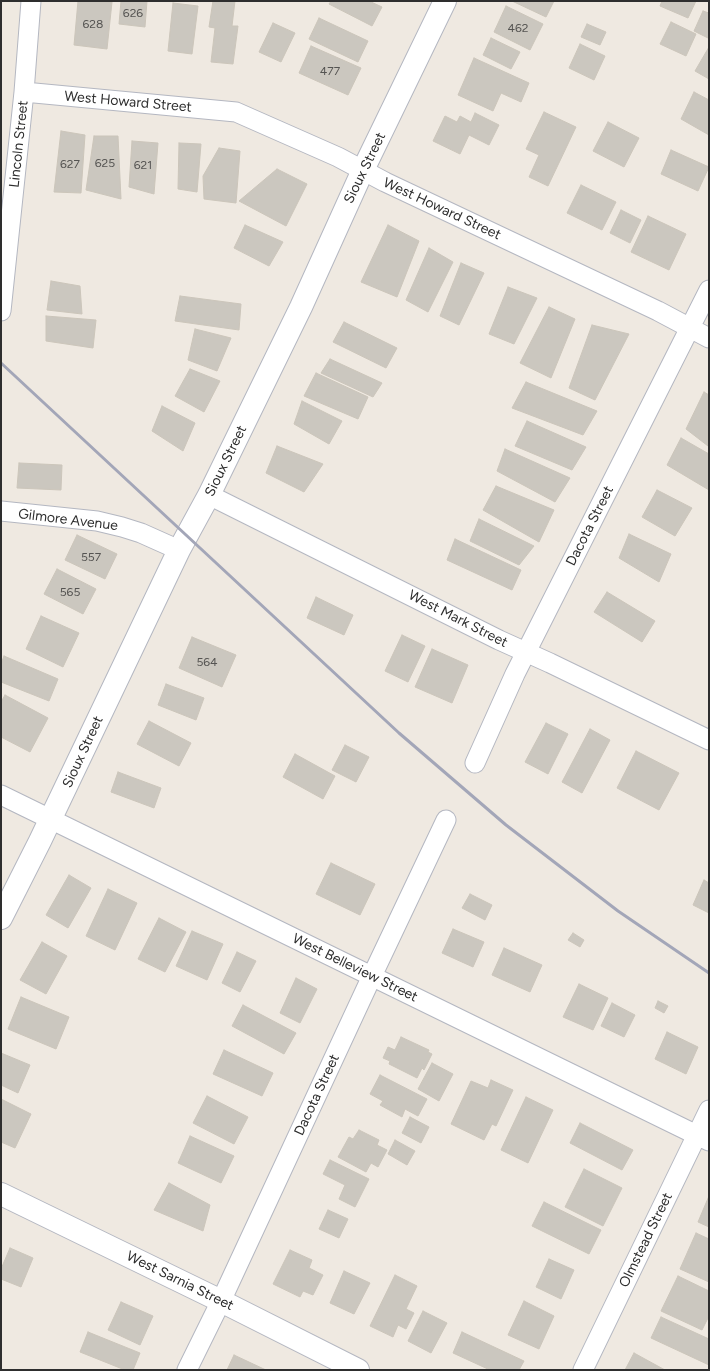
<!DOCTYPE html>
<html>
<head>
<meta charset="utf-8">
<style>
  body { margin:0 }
  #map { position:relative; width:710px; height:1371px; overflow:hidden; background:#efe9e1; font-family:Figtree,sans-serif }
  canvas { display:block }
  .frame { position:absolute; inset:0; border:2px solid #2e2e2e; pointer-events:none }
</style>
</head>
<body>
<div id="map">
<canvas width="710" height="1371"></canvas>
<div class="frame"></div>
</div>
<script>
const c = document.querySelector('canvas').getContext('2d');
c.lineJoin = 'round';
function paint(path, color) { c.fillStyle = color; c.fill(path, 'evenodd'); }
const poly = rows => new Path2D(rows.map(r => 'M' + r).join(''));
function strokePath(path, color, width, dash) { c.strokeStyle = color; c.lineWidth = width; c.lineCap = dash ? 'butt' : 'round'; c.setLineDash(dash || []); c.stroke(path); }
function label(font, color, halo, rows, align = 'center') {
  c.font = font + ' Figtree,sans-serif'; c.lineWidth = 3; c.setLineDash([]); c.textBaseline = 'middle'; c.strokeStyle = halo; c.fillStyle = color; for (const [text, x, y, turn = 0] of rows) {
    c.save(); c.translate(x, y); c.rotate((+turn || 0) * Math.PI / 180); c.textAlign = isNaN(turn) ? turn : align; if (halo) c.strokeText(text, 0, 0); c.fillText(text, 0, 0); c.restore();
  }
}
const building = poly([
  [78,1,112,2,107,49,74,45,78,1],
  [121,1,147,1,145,27,119,24,121,1],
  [213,1,235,1,232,26,238,26,233,64,211,62,215,28,209,27,213,1],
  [331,1,369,1,382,7,372,26,329,4,331,1],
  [512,1,554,1,546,17,512,1],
  [662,1,696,1,688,18,660,6,662,1],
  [173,3,198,6,192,54,168,51,173,3],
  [506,6,543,24,530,50,494,32,506,6],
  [703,11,709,13,709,35,708,38,694,31,703,11],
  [319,18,368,41,358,62,309,39,319,18],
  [671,22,696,34,686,56,660,44,671,22],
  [273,23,295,33,281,62,259,52,273,23],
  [587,24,606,32,600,45,581,37,587,24],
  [491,38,520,52,511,69,483,55,491,38],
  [580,44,605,56,594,80,569,68,580,44],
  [311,46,361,68,348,95,299,73,311,46],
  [709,47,709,79,695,71,709,47],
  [474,58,529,83,521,102,501,93,493,111,458,95,474,58],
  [694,92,709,100,709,135,681,119,694,92],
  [544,112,576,127,548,186,529,177,539,155,526,149,544,112],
  [475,113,499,125,489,145,469,135,460,154,433,141,445,116,457,122,460,116,471,122,475,113],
  [608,122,639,138,624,167,593,151,608,122],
  [61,131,85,135,81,193,54,192,61,131],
  [94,136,118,136,121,199,86,190,94,136],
  [132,141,158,143,154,194,129,187,132,141],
  [179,143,201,144,197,192,178,189,179,143],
  [219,148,240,151,236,203,204,199,203,176,219,148],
  [671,150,709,167,698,191,661,174,671,150],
  [277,169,307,184,286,226,239,201,277,169],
  [581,185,616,202,602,230,567,213,581,185],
  [621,210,641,220,630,243,610,233,621,210],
  [648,216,686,234,669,270,631,252,648,216],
  [245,225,283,242,269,266,234,248,245,225],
  [388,225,419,241,397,297,361,282,388,225],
  [429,248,453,262,428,312,406,300,429,248],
  [461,263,484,273,459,325,440,316,461,263],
  [51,281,80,286,82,314,47,310,51,281],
  [508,287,537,298,514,344,489,334,508,287],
  [180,296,241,304,239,330,175,321,180,296],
  [549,307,575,319,551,378,520,363,549,307],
  [46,316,96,320,93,348,46,341,46,316],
  [344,322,397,348,386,368,333,342,344,322],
  [592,325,629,334,595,400,569,388,592,325],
  [195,329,231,338,217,371,188,360,195,329],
  [330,359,382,383,373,397,321,373,330,359],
  [190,369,220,381,204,412,175,396,190,369],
  [316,373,368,397,358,419,304,396,316,373],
  [526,382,597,411,583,435,512,408,526,382],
  [704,392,709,395,708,446,686,429,704,392],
  [302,401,342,421,329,444,294,424,302,401],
  [162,406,195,423,183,451,152,431,162,406],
  [527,421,586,447,572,470,515,446,527,421],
  [681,438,709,454,709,490,667,465,681,438],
  [277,446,323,464,304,492,266,473,277,446],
  [505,449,570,478,555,502,497,471,505,449],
  [19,463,62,465,61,490,17,488,19,463],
  [496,486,554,510,539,542,483,510,496,486],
  [657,490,692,508,675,536,642,517,657,490],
  [479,519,534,546,519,565,470,541,479,519],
  [629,534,671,554,659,582,619,558,629,534],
  [77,535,117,554,105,579,65,560,77,535],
  [455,539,521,570,512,590,447,560,455,539],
  [57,569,96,589,83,614,44,594,57,569],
  [607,592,655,621,642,642,594,612,607,592],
  [316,597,353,615,344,635,307,618,316,597],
  [41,616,79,633,63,667,26,649,41,616],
  [402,635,425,646,408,682,385,671,402,635],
  [192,637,236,655,222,687,179,668,192,637],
  [432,649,468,665,452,703,415,687,432,649],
  [4,656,58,679,49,701,1,682,1,664,4,656],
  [166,684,204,698,196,720,158,705,166,684],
  [5,695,48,718,30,752,1,737,1,702,5,695],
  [149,721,191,743,179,766,137,744,149,721],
  [546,723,568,734,548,774,525,762,546,723],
  [590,729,610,740,582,793,562,782,590,729],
  [345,745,369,757,356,782,332,770,345,745],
  [636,751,679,773,659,810,617,788,636,751],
  [295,754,335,776,323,799,283,777,295,754],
  [118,772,161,788,154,808,111,792,118,772],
  [331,863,375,884,360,915,316,894,331,863],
  [69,875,91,888,68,928,46,915,69,875],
  [704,880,709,883,709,913,693,905,704,880],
  [108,889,137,903,115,950,86,936,108,889],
  [470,894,492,905,485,920,462,908,470,894],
  [159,918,186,932,165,972,138,959,159,918],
  [453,929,484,942,473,967,442,953,453,929],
  [192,931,223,944,207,980,176,966,192,931],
  [573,933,584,940,580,947,568,940,573,933],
  [42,942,67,956,46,994,20,980,42,942],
  [504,948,542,965,530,992,492,975,504,948],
  [237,952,256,961,240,992,222,983,237,952],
  [296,978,317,989,300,1023,280,1013,296,978],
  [579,984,608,998,593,1030,563,1017,579,984],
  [21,997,69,1017,56,1049,8,1029,21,997],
  [658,1001,668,1006,664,1013,655,1008,658,1001],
  [612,1003,635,1015,624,1037,601,1026,612,1003],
  [243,1005,296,1033,284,1054,232,1026,243,1005],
  [667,1032,698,1047,686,1074,655,1059,667,1032],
  [401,1037,429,1050,428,1052,432,1054,424,1070,422,1068,417,1078,389,1064,390,1061,383,1058,388,1047,395,1050,401,1037],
  [224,1050,273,1073,262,1096,213,1074,224,1050],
  [1,1053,30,1065,18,1093,1,1085,1,1053],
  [432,1063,453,1074,439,1101,418,1089,432,1063],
  [380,1075,427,1099,418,1116,405,1109,402,1117,380,1105,383,1101,370,1094,380,1075],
  [491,1080,513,1090,496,1126,492,1124,484,1140,451,1124,471,1081,488,1088,491,1080],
  [207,1096,248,1117,234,1144,193,1123,207,1096],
  [526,1097,553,1110,528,1163,501,1150,526,1097],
  [1,1099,31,1114,15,1148,1,1142,1,1099],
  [410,1117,429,1127,421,1143,402,1133,410,1117],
  [580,1123,633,1150,622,1170,570,1143,580,1123],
  [359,1130,379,1140,377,1145,387,1150,378,1167,371,1163,366,1172,338,1157,349,1137,353,1139,359,1130],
  [190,1136,234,1156,221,1183,178,1163,190,1136],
  [395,1140,415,1151,407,1165,388,1154,395,1140],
  [330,1160,369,1179,355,1207,339,1199,345,1185,323,1174,330,1160],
  [584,1169,622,1188,603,1226,565,1207,584,1169],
  [169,1183,210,1205,203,1231,154,1210,169,1183],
  [709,1196,709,1227,698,1222,709,1196],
  [544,1202,601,1230,589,1254,532,1226,544,1202],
  [328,1210,348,1219,339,1238,319,1229,328,1210],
  [696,1233,709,1239,709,1282,680,1269,696,1233],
  [10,1248,33,1258,21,1287,1,1279,1,1269,10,1248],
  [290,1250,312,1260,309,1268,323,1275,313,1295,303,1291,300,1297,273,1284,290,1250],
  [549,1259,574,1270,561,1299,536,1287,549,1259],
  [344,1271,370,1283,354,1314,330,1303,344,1271],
  [395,1275,417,1286,406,1309,414,1313,406,1329,398,1325,393,1337,370,1326,395,1275],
  [678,1276,709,1291,709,1316,702,1330,661,1311,678,1276],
  [524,1301,554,1316,539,1349,508,1335,524,1301],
  [121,1302,153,1316,140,1345,108,1330,121,1302],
  [423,1311,447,1323,431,1353,408,1341,423,1311],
  [661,1317,709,1339,709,1365,651,1338,661,1317],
  [88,1332,140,1353,133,1370,125,1370,80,1352,88,1332],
  [462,1332,524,1361,519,1370,490,1370,453,1353,462,1332],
  [634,1353,665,1370,625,1370,634,1353],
  [234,1355,266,1370,227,1370,234,1355]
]);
paint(building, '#cbc7bf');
strokePath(building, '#cbc5ba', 1);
const street = poly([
  [24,92,236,112,338,157,385,182,658,311,709,338],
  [1,311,24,92,31,1],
  [209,495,499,640,550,663,709,740],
  [1,511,97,521,122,527,141,533,179,550],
  [475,763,515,674,709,290],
  [1,795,709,1141],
  [187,1370,221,1301,372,976,446,820],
  [583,1370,709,1110]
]);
const secondary = poly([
  [1,918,40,841,179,550,209,495,301,307,363,170,445,1],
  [1,1194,221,1301,358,1370]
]);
strokePath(street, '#b4b7c1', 21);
strokePath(secondary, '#b4b7c1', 24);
strokePath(street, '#fff', 19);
strokePath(secondary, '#fff', 22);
strokePath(poly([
  [1,363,399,733,506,825,618,911,709,973]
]), '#a3a6b8', 3);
label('12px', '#555452', null, [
  ["626",133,13],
  ["628",93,24],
  ["462",518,28],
  ["477",330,71],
  ["625",105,163],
  ["627",70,164],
  ["621",143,165],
  ["557",91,557],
  ["565",70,592],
  ["564",207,662]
]);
label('14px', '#2e2e2e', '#fff', [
  ["West Howard Street",128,102,5],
  ["Lincoln Street",19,144,-84],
  ["Sioux Street",365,168,-64],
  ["West Howard Street",442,209,25],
  ["Sioux Street",226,461,-64],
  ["Gilmore Avenue",68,520,7],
  ["Dacota Street",590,526,-63],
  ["West Mark Street",458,619,27],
  ["Sioux Street",83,752,-65],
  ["West Belleview Street",355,968,26],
  ["Dacota Street",317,1095,-65],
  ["Olmstead Street",646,1240,-64],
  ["West Sarnia Street",180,1281,26]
]);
</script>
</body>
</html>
